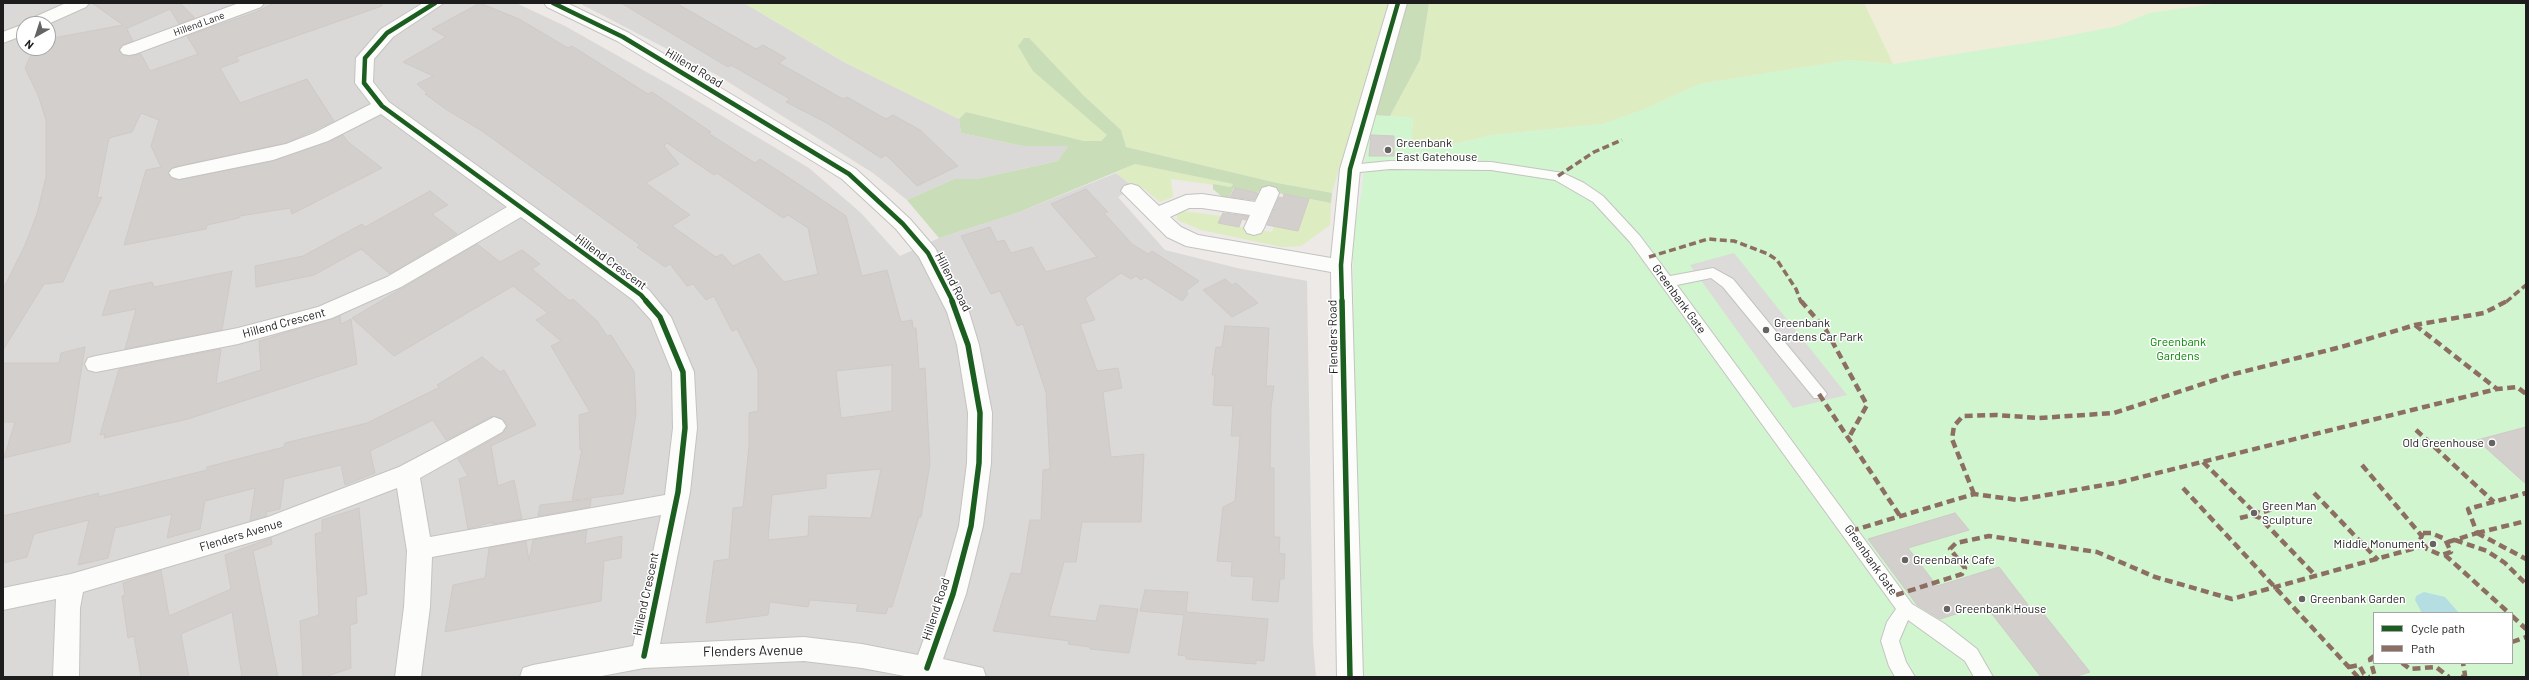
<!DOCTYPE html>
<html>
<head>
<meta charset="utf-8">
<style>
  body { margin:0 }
  #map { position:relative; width:2529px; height:680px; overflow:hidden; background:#ece9e6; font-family:Barlow,sans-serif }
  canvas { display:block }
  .frame { position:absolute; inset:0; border:4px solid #1d1d1d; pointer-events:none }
  .legend { position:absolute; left:2373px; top:612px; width:140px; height:52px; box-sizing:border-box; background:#fff; border:1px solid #a5a5a5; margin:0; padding:5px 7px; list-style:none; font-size:12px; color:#1d1d1d }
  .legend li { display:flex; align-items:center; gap:8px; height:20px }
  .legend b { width:20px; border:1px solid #a5a5a5 }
  .north { position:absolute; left:16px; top:16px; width:40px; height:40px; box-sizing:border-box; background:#fff; border:1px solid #a5a5a5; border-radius:50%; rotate:219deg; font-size:11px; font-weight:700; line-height:16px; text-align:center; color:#1d1d1d }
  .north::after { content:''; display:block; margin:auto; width:14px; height:18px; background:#656463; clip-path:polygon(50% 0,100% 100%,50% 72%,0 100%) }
</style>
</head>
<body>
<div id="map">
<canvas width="2529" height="680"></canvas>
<div class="frame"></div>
<ul class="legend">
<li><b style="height:5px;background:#1b5e20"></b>Cycle path</li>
<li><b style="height:5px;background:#8d6e63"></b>Path</li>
</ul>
<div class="north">N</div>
</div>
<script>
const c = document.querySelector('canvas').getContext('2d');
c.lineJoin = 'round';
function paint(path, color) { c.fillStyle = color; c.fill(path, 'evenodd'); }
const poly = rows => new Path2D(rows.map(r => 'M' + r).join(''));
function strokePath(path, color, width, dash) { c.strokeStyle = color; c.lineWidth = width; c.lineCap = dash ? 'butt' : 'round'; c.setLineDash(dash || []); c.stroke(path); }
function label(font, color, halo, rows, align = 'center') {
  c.font = font + ' Barlow,sans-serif'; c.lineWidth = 3; c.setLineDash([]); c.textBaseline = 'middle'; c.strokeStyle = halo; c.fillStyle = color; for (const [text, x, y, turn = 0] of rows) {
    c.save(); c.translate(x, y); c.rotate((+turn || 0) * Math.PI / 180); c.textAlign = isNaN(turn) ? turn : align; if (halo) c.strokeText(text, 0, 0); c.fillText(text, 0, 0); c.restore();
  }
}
paint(poly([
  [3,3,516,3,565,26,682,92,809,168,861,213,900,256,939,238,1017,213,1116,173,1134,187,1118,197,1165,250,1237,268,1307,281,1313,643,1316,677,3,677],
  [24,24,48,24,48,48,24,48],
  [579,3,744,3,844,62,959,119,961,133,1023,146,1068,146,1058,161,977,179,954,179,907,200,873,173,717,75]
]), '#dbd9d7');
paint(poly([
  [1864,3,2221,3,2149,13,2118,26,2046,40,1893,64]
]), '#efedd7');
paint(poly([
  [744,3,1388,3,1332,193,1277,183,1126,147,1121,130,1082,94,1083,113,1107,135,1101,141,1084,141,966,112,959,119,844,62],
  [1429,3,1864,3,1893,64,1849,60,1699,84,1645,109,1603,124,1492,135,1436,148,1411,145,1413,118,1390,116,1420,60],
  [1135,164,1233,184,1232,187,1171,179,1173,197,1160,202,1143,188,1134,187,1116,173],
  [1309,199,1331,203,1330,225,1301,246,1282,247,1201,230,1177,220,1177,214,1183,211,1221,216,1219,223,1239,227,1272,232,1274,226,1298,230]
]), '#ddecc1');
paint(poly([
  [1406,3,1429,3,1420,60,1390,116,1369,115],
  [1024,38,1029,38,1082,94,1121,130,1126,147,1277,183,1332,193,1331,203,1268,191,1255,192,1234,188,1227,201,1213,189,1213,184,1231,187,1233,184,1135,164,1017,213,939,238,907,200,954,179,977,179,1058,161,1068,146,1023,146,961,133,959,119,966,112,1084,141,1101,141,1107,135,1033,71,1018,46]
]), '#c9ddb8');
paint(poly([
  [2221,3,2526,3,2526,677,1362,677,1355,493,1353,238,1362,190,1369,115,1413,118,1411,145,1436,148,1492,135,1603,124,1645,109,1699,84,1849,60,1893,64,2046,40,2118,26,2149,13],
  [2374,613,2512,613,2512,663,2374,663]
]), '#d1f5ce');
paint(poly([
  [1734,253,1847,395,1793,408,1690,265]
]), '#dcdbd9');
paint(poly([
  [2424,592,2445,597,2459,613,2422,613,2415,600,2416,596]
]), '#b5dee3');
const building = poly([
  [92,3,182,3,181,4,195,18,179,24,170,9,128,28,126,27,133,41,122,45,119,51,123,55,129,56,141,54,150,71,198,54,187,36,256,12,274,3,382,3,382,6,236,57,239,61,220,68,240,103,307,79,334,121,286,143,179,166,172,168,168,173,172,178,179,180,273,161,343,135,348,142,382,168,292,214,290,208,240,216,239,218,207,225,206,229,124,245,146,170,161,167,151,146,159,120,141,113,132,132,109,138,97,198,102,197,63,282,44,284,3,350,3,289,25,245,37,214,46,177,46,120,38,95,25,68,34,48,48,48,48,39,123,25,92,3],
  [480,3,519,19,568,48,572,46,648,94,652,92,711,132,708,133,755,163,760,159,803,187,846,216,862,276,887,270,901,322,912,320,913,328,916,328,919,369,925,368,930,464,921,517,919,517,892,607,888,607,886,614,856,611,858,604,810,600,808,607,770,602,768,615,706,623,714,561,729,559,733,508,743,507,749,446,749,413,758,411,758,370,737,329,732,331,714,296,706,300,693,284,687,286,670,264,665,267,637,247,640,245,482,131,447,110,425,94,427,93,417,84,433,76,403,62,446,37,432,29,480,3],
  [667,143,714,175,717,173,783,218,788,215,808,228,818,274,784,282,759,254,733,266,722,254,716,257,672,226,690,215,646,183,679,164,664,146,667,143],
  [892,365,892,411,841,418,836,371,892,365],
  [881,469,871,518,809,516,808,536,768,540,772,495,826,488,826,474,881,469],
  [621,3,676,3,756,49,763,45,786,58,779,63,843,99,847,97,886,119,893,115,920,130,958,166,917,186,886,155,881,158,827,123,786,102,790,99,731,65,728,67,621,3],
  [1371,135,1394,136,1394,156,1369,156,1371,135],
  [1235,188,1258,193,1254,200,1230,197,1235,188],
  [1086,189,1108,212,1104,213,1132,244,1148,254,1152,251,1199,281,1186,291,1188,294,1182,301,1145,277,1141,280,1136,276,1131,279,1121,273,1085,298,1095,320,1080,324,1097,371,1118,368,1122,388,1103,392,1111,457,1144,454,1141,522,1082,522,1076,562,1064,562,1049,616,1096,621,1100,605,1138,609,1129,653,1090,649,1090,647,1068,644,1069,641,993,631,1011,573,1021,574,1030,520,1041,520,1043,470,1050,469,1046,392,1023,324,1017,326,1000,291,991,294,961,236,990,227,997,242,1004,240,1011,253,1032,247,1046,272,1097,257,1051,204,1086,189],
  [430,191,448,205,432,214,457,234,390,274,361,249,314,275,256,287,255,266,303,256,362,224,365,227,430,191],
  [1284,194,1309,199,1298,231,1267,225,1279,197,1283,198,1284,194],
  [1223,213,1248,216,1246,220,1242,219,1239,227,1218,223,1223,213],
  [477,244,500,262,522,250,540,264,532,269,570,301,573,299,597,321,607,336,611,335,634,371,636,414,623,494,572,500,582,449,580,450,579,415,590,412,551,346,561,341,536,320,548,313,513,286,394,356,352,318,477,244],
  [232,271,222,330,125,349,136,309,102,316,110,291,152,282,154,287,232,271],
  [1225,279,1232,285,1236,283,1258,303,1232,317,1203,290,1225,279],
  [340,316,341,324,351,319,357,364,188,419,104,438,105,434,100,435,119,369,221,349,216,384,261,370,259,341,340,316],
  [1225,326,1269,328,1266,386,1274,386,1271,407,1270,468,1274,468,1274,537,1280,537,1279,553,1285,554,1284,579,1280,579,1278,602,1252,600,1254,577,1231,576,1232,562,1217,561,1223,507,1235,501,1240,436,1231,436,1233,406,1213,405,1215,375,1212,375,1216,347,1222,347,1225,326],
  [85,347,70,442,4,458,15,422,3,422,3,363,59,363,61,353,85,347],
  [482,357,500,372,504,370,536,425,491,446,498,486,514,480,522,519,492,524,493,522,468,529,459,479,468,476,458,459,503,433,507,427,503,419,493,416,446,440,433,420,370,451,375,473,345,485,341,465,284,479,280,509,266,512,267,516,250,521,255,488,205,501,200,529,167,538,172,514,115,528,108,558,78,565,89,520,34,534,27,557,3,563,3,516,99,493,98,497,207,470,207,467,284,447,285,443,367,423,440,387,437,385,482,357],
  [2526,427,2526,484,2477,440,2526,427],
  [591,499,590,507,538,516,540,505,591,499],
  [359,508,367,594,356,597,357,623,350,625,351,668,325,677,303,677,300,621,319,615,315,534,322,532,322,520,359,508],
  [1955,513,1969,530,1908,548,1937,586,1999,567,2032,610,2039,608,2090,672,2074,677,2041,677,1985,605,1940,619,1917,605,1868,539,1955,513],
  [587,530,585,544,622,536,621,558,604,561,601,601,445,632,453,585,485,578,489,548,526,541,529,561,533,540,587,530],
  [271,538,272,544,253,551,278,677,242,677,232,612,181,634,189,677,141,677,134,636,128,638,122,596,125,595,123,583,161,570,169,616,231,589,225,555,271,538],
  [1145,590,1188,592,1186,612,1268,619,1264,661,1256,660,1256,664,1186,659,1186,656,1178,655,1184,615,1140,611,1145,590]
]);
paint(building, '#d3cfcc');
strokePath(building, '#d0cac7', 1);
const lane = poly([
  [1390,161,1491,162,1563,173,1584,183,1603,196,1640,236,1670,276,1713,268,1733,279,1824,390,1827,394,1824,398,1814,398,1723,287,1711,278,1677,285,1912,604,1945,624,1977,649,1993,677,1974,677,1965,661,1908,620,1899,641,1906,662,1915,677,1895,677,1889,666,1881,641,1887,622,1896,609,1630,242,1593,202,1555,180,1491,170,1390,169,1350,173,1343,169,1350,165,1390,161]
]);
const street = poly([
  [66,3,89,3,86,7,48,24,25,24,28,20,66,3],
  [239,3,264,3,261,7,135,54,129,55,123,54,120,50,123,46,239,3],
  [423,3,444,3,393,37,374,59,373,82,389,102,649,290,671,317,694,372,697,428,690,492,660,644,804,637,862,644,918,655,940,594,959,526,967,463,968,413,957,345,947,312,919,257,896,229,842,179,617,41,547,7,544,3,567,3,629,33,856,169,910,219,935,248,969,312,979,345,992,413,991,463,983,526,966,594,943,659,983,668,986,677,910,677,862,668,804,661,644,668,596,677,520,677,523,668,533,665,633,646,661,515,432,557,430,607,421,677,395,677,404,607,407,551,397,488,272,536,83,592,80,608,79,677,53,677,56,599,3,610,3,588,71,574,268,517,399,467,494,417,502,420,506,426,502,432,420,478,430,537,665,495,673,428,672,372,651,320,633,300,521,217,401,287,332,318,238,344,96,372,88,370,85,364,88,358,96,356,238,328,318,307,387,277,507,207,381,114,328,141,273,160,179,179,172,177,169,173,172,169,179,167,286,144,314,133,371,104,355,83,356,58,381,29,423,3],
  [1389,3,1407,3,1360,169,1351,265,1363,677,1337,677,1331,272,1186,246,1167,237,1121,191,1124,186,1131,184,1138,186,1159,206,1186,195,1202,194,1255,202,1262,188,1269,186,1276,188,1279,193,1264,228,1261,233,1254,235,1247,233,1244,228,1250,215,1202,208,1189,208,1170,217,1181,227,1198,235,1331,258,1340,169,1389,3],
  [24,24,24,35,3,43,3,32,24,24]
]);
strokePath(lane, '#c4c3c2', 2);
strokePath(street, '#c4c3c2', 2);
paint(lane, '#fcfcfb');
paint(street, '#fcfcfb');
strokePath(poly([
  [1558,176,1594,152,1622,140],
  [1649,257,1708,239,1734,241,1768,254,1777,260,1796,289,1801,302],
  [2506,302,2526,285]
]), '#8d6e63', 3.5, [7, 3.5]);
strokePath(poly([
  [1801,301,1826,330,1867,405,1848,439],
  [2415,325,2497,389],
  [1819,394,1900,516],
  [2416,430,2494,502],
  [2203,462,2252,510,2252,515,2260,518,2316,576],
  [2362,465,2421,535],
  [2183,488,2358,677],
  [2314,493,2378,560],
  [1974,494,1952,439,1954,426,1963,416,1996,415,2039,418,2114,413,2230,375,2341,347,2415,325,2484,313,2507,301],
  [2252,510,2260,513,2276,508],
  [2240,518,2252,515],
  [1851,531,1974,494,2018,500,2121,482,2497,389,2517,387,2526,394],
  [2423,533,2431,533,2445,539,2451,552,2441,555,2427,549,2420,540,2423,533],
  [2477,533,2526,559],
  [2477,533,2526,521],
  [2455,540,2487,551,2505,563,2526,584],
  [2448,542,2477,533,2468,509,2526,493],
  [2445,555,2509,613],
  [1896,595,1962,574,1965,568,1950,549,1956,543,1989,536,2097,552,2155,577,2232,599,2423,546],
  [2512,616,2526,629],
  [2512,642,2526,637],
  [2374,656,2370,659,2375,677],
  [2402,663,2410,669,2436,667,2449,677],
  [2349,667,2359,665,2364,674,2369,677],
  [2462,677,2465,675,2463,663]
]), '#8d6e63', 4.5, [8, 4.5]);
strokePath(poly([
  [435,3,387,33,365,58,364,83,382,106,641,295,647,302],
  [553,3,623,37,849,174,903,224,928,253,953,302],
  [1342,302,1341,265,1350,169,1398,3]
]), '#1b5e20', 4.5);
strokePath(poly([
  [1342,301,1350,677],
  [644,656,678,492,685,428,683,372,660,317,646,301],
  [927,668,953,594,971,526,979,463,980,413,968,345,952,301]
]), '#1b5e20', 5.5);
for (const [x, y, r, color] of [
  [1388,150,4,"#656463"],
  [1766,330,4,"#656463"],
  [2492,443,4,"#656463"],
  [2254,513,4,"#656463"],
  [2433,544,4,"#656463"],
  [1905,560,4,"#656463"],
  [2302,599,4,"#656463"],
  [1947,609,4,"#656463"]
]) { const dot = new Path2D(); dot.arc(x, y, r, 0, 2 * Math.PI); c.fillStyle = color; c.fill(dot); strokePath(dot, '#fff', 1.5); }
label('10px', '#1d1d1d', '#fff', [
  ["Hillend Lane",199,24,-20]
]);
label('12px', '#1d1d1d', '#fff', [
  ["Hillend Road",694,68,31],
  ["Hillend Crescent",611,262,36],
  ["Hillend Road",953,282,63],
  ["Greenbank Gate",1679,299,54],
  ["Hillend Crescent",284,323,-15],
  ["Flenders Road",1333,337,-91],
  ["Flenders Avenue",241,535,-17],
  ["Greenbank Gate",1871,560,55],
  ["Hillend Crescent",646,594,-78],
  ["Hillend Road",936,609,-72]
]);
label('12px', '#1d1d1d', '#fff', [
  ["Greenbank",1396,143],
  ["East Gatehouse",1396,157],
  ["Greenbank",1774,323],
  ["Gardens Car Park",1774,337],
  ["Old Greenhouse",2484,443,"right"],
  ["Green Man",2262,506],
  ["Sculpture",2262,520],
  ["Middle Monument",2425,544,"right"],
  ["Greenbank Cafe",1913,560],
  ["Greenbank Garden",2310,599],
  ["Greenbank House",1955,609]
], 'left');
label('12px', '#038601', '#fff', [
  ["Greenbank",2178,342],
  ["Gardens",2178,356]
]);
label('14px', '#1d1d1d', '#fff', [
  ["Flenders Avenue",753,651,-1]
]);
</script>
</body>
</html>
